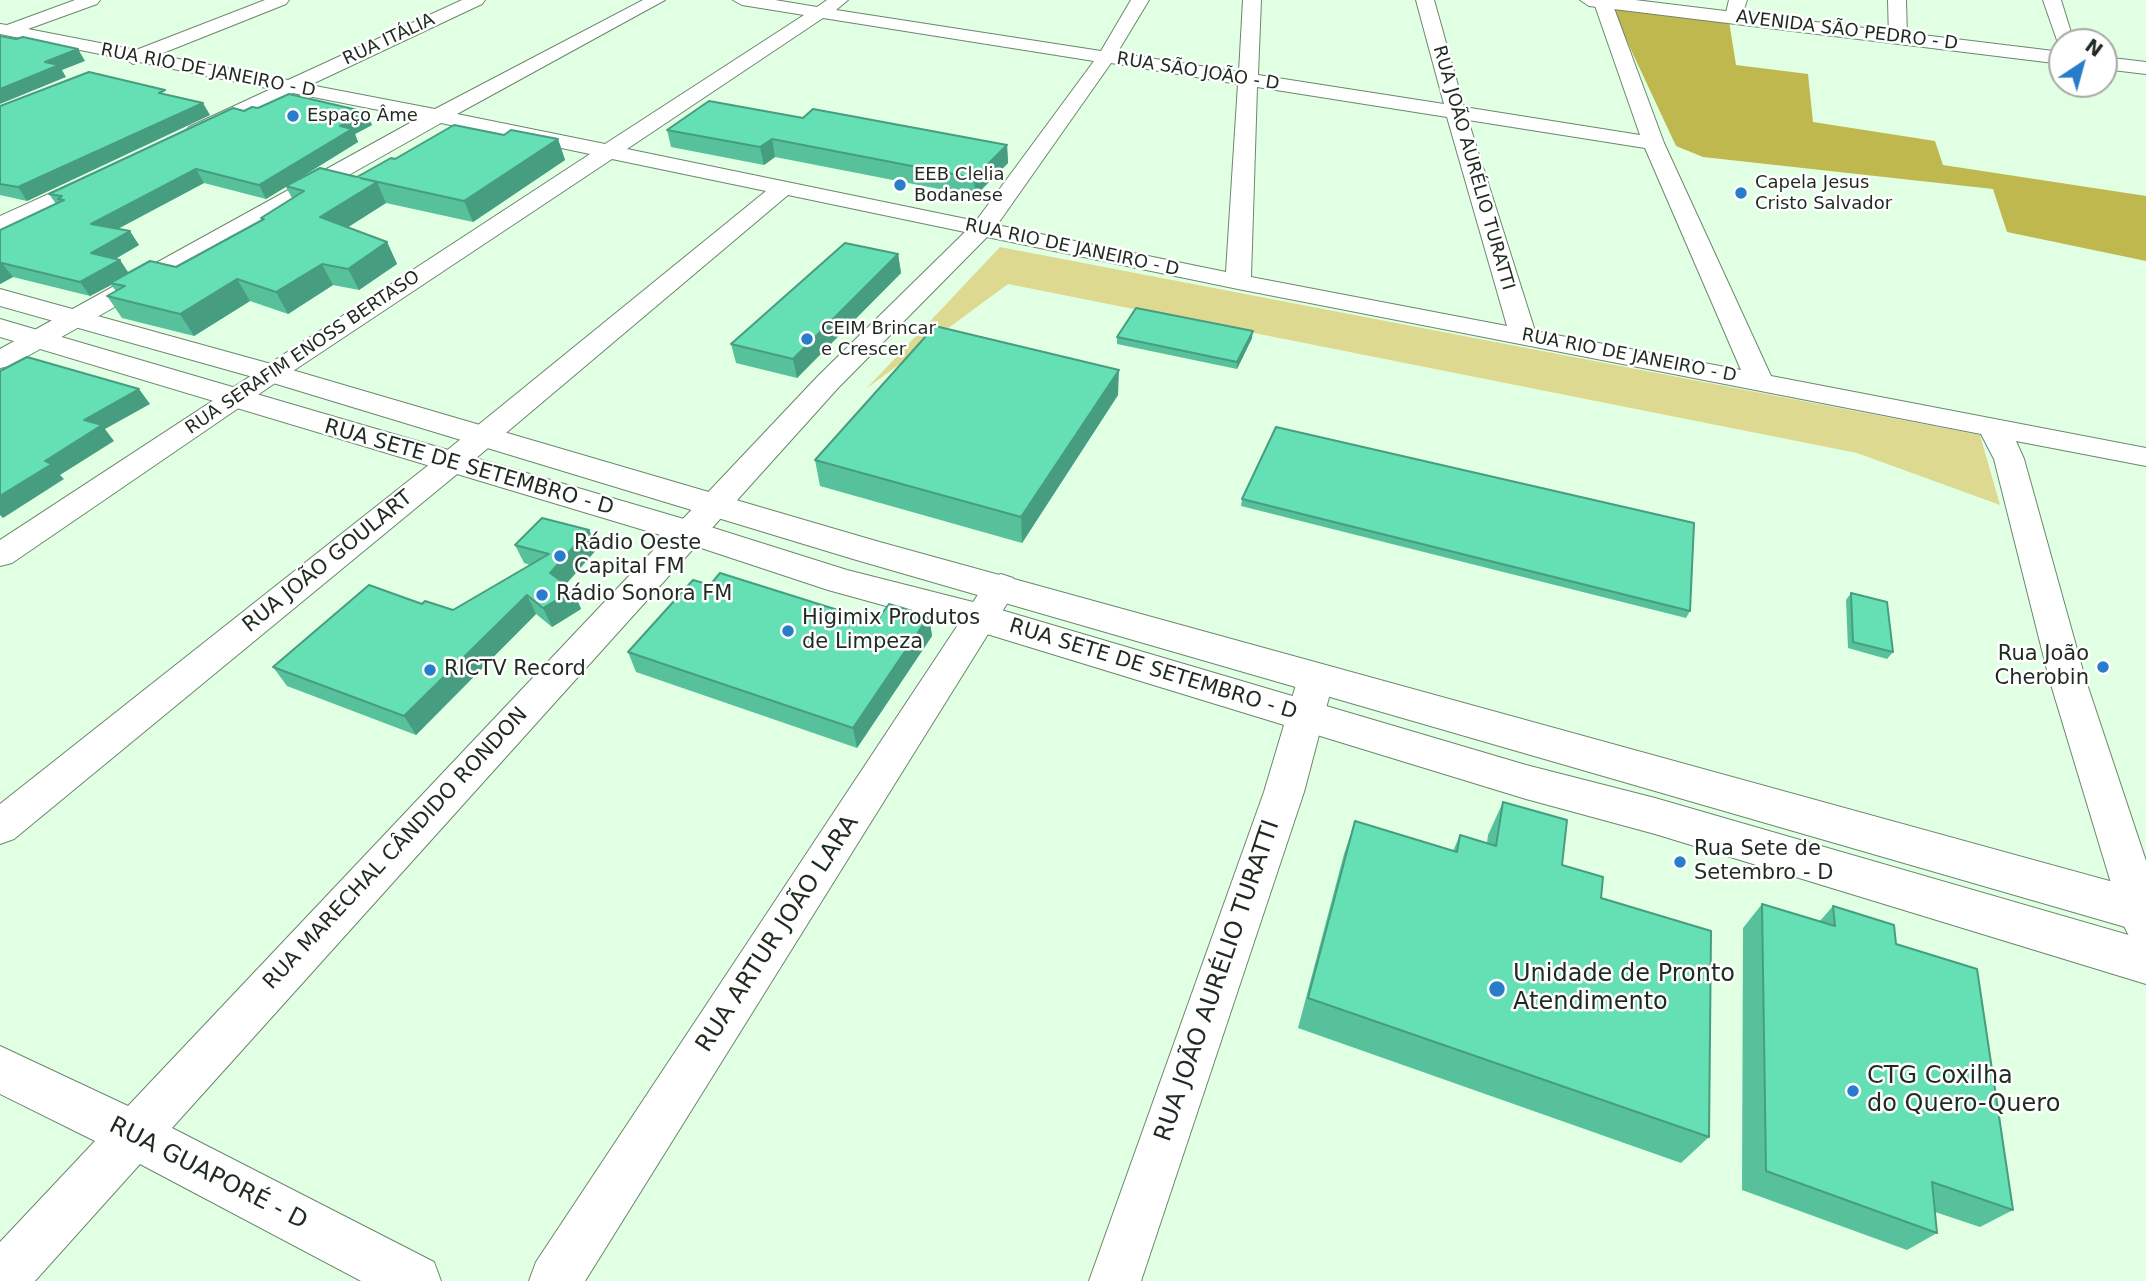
<!DOCTYPE html>
<html>
<head>
<meta charset="utf-8">
<style>
  body { margin:0 }
  #map { position:relative; width:2146px; height:1281px; overflow:hidden; background:#e1ffe3; font-family:"DejaVu Sans",sans-serif }
  canvas { display:block }
  .north { position:absolute; left:2048px; top:28px; width:70px; height:70px; box-sizing:border-box; background:#fff; border:2px solid #a5aaa6; border-radius:50%; rotate:36deg; font-size:19px; font-weight:700; line-height:28px; text-align:center; color:#1f2a20 }
  .north::after { content:''; display:block; margin:auto; width:24px; height:32px; background:#287dcb; clip-path:polygon(50% 0,100% 100%,50% 72%,0 100%) }
</style>
</head>
<body>
<div id="map">
<canvas width="2146" height="1281"></canvas>
<div class="north">N</div>
</div>
<script>
const c = document.querySelector('canvas').getContext('2d');
c.lineJoin = 'round';
function paint(path, color) { c.fillStyle = color; c.fill(path, 'evenodd'); }
const poly = rows => new Path2D(rows.map(r => 'M' + r).join(''));
function strokePath(path, color, width, dash) { c.strokeStyle = color; c.lineWidth = width; c.lineCap = dash ? 'butt' : 'round'; c.setLineDash(dash || []); c.stroke(path); }
function label(font, color, halo, rows, align = 'center') {
  c.font = font + ' "DejaVu Sans",sans-serif'; c.lineWidth = 5; c.setLineDash([]); c.textBaseline = 'middle'; c.strokeStyle = halo; c.fillStyle = color; for (const [text, x, y, turn = 0] of rows) {
    c.save(); c.translate(x, y); c.rotate((+turn || 0) * Math.PI / 180); c.textAlign = isNaN(turn) ? turn : align; if (halo) c.strokeText(text, 0, 0); c.fillText(text, 0, 0); c.restore();
  }
}
paint(poly([
  [1000,247,1980,435,2000,505,1857,453,1008,284,867,388]
]), '#ddd990');
paint(poly([
  [1611,7,1729,21,1736,65,1808,74,1813,122,1935,141,1943,165,2146,196,2146,261,2007,232,1993,189,1703,157,1676,146]
]), '#bfb84f');
const street = poly([
  [75,0,100,0,97,4,28,29,136,50,265,0,289,0,286,4,158,55,288,80,462,0,485,0,482,4,310,85,435,109,643,0,665,0,457,114,605,144,804,15,742,5,733,0,775,0,817,7,827,0,848,0,836,10,1101,51,1131,0,1149,0,1117,53,1239,72,1243,0,1261,0,1258,75,1444,104,1416,0,1434,0,1464,107,1640,135,1593,0,1611,0,1664,143,1771,376,2146,448,2146,466,2016,441,2024,459,2085,678,2146,861,2146,945,2131,940,2124,926,2049,678,1994,459,1981,434,1238,289,987,237,838,388,172,1128,434,1262,441,1281,361,1281,140,1164,35,1281,0,1281,0,1242,95,1141,0,1094,0,1046,128,1106,818,376,965,232,788,195,462,470,14,839,0,844,0,804,440,456,766,191,612,159,281,379,12,563,0,566,0,540,590,154,441,123,10,366,0,368,0,349,419,118,293,93,203,135,189,135,186,131,189,127,271,89,139,62,133,64,125,59,0,34,0,24,7,25,75,0],
  [823,18,1094,61,976,221,627,149,823,18],
  [1111,63,1238,84,1226,272,997,225,1111,63],
  [1257,87,1447,117,1507,326,1251,277,1257,87],
  [1468,120,1645,148,1741,370,1535,331,1468,120],
  [1729,0,1747,0,1740,21,1728,21,1725,17,1729,0],
  [1888,0,1906,0,1907,38,1904,42,1898,43,1889,38,1888,0],
  [2043,0,2061,0,2074,42,2062,42,2062,47,2059,46,2043,0],
  [95,173,103,175,106,180,103,185,0,232,0,216,95,173],
  [1001,574,1013,578,1018,586,585,1281,529,1281,536,1262,989,578,1001,574],
  [1316,664,1329,668,1334,678,1304,792,1141,1281,1089,1281,1264,792,1298,678,1303,668,1316,664]
]);
const secondary = poly([
  [1580,0,1635,0,2062,52,2062,64,1589,6,1580,0],
  [2104,57,2146,62,2146,74,2104,69,2104,57],
  [0,289,282,367,876,541,2146,891,2146,933,853,559,260,379,0,306,0,289],
  [0,319,701,524,847,570,981,604,1526,765,1655,798,2146,940,2146,984,1655,834,1526,799,977,631,828,590,677,540,0,337,0,319]
]);
strokePath(street, '#6c876e', 2);
strokePath(secondary, '#6c876e', 2);
paint(street, '#fff');
paint(secondary, '#fff');
paint(poly([
  [168,95,210,115,27,201,0,195,0,106],
  [244,111,372,125,355,134,358,142,290,184,357,177,395,159,504,135,558,139,565,160,473,222,386,203,348,227,387,242,397,264,359,290,333,285,288,314,250,301,194,336,122,318,107,296,116,291,111,285,90,296,13,277,0,284,0,230,56,204,49,194],
  [204,183,266,199,286,187,292,198,261,218,262,220,176,267,128,273,120,260,115,259,139,245,118,229],
  [803,118,1007,145,1008,163,975,196,775,157,764,165,671,147,667,130],
  [898,254,901,273,797,378,736,363,731,344],
  [1117,337,1252,338,1237,369,1117,344],
  [1118,395,1022,543,820,486,815,460],
  [1242,499,1690,611,1686,618,1241,506],
  [589,530,597,549,565,585,573,590,581,609,552,627,536,614,416,735,287,686,273,667,422,604,453,610,530,565,524,563,515,545],
  [710,585,876,622,929,616,932,636,857,748,636,672,628,652],
  [1851,593,1893,652,1887,659,1848,648,1846,600],
  [1503,802,1562,865,1601,898,1709,1137,1681,1163,1298,1028,1344,854,1355,821,1453,851,1460,835,1487,843,1488,835],
  [1762,904,1819,922,1833,906,1896,944,2013,1210,1980,1227,1935,1212,1937,1233,1907,1250,1742,1190,1743,928]
]), '#57c19c');
paint(poly([
  [78,49,85,61,62,70,66,77,0,104,0,89,45,62],
  [203,103,210,115,27,201,18,187],
  [366,112,372,125,355,134,358,142,266,199,259,185,340,126],
  [558,139,565,160,473,222,464,201],
  [772,139,775,157,764,165,760,147],
  [1007,145,1008,163,975,196,974,178],
  [196,169,204,183,100,238,91,224],
  [377,182,386,203,331,238,320,217],
  [130,231,139,245,100,268,91,253],
  [387,242,397,264,359,290,348,269],
  [898,254,901,273,797,378,793,359],
  [120,260,130,275,110,283,111,285,90,296,80,282],
  [2,263,13,277,0,284,0,264],
  [322,264,333,285,288,314,276,292],
  [237,279,250,301,194,336,180,314],
  [1253,331,1252,338,1237,369,1237,362],
  [1119,370,1118,395,1022,543,1021,517],
  [139,389,150,404,105,429,114,441,60,475,64,479,3,518,0,515,0,496,45,461,84,420],
  [589,530,597,549,559,592,550,573],
  [573,590,581,609,552,627,543,608],
  [527,595,536,614,416,735,404,716],
  [929,616,932,636,857,748,853,728]
]), '#479d7f');
const building = poly([
  [0,36,16,39,23,37,78,49,45,62,59,65,0,89,0,36],
  [89,72,165,90,159,93,203,103,18,187,0,184,0,106,89,72],
  [289,94,366,112,340,126,352,129,259,185,196,169,91,224,130,231,91,253,120,260,80,282,2,263,0,264,0,230,64,200,58,199,62,196,49,194,233,108,244,111,252,107,258,108,289,94],
  [709,101,803,118,813,109,1007,145,974,178,772,139,760,147,667,130,709,101],
  [454,125,504,135,511,130,558,139,464,201,360,178,377,182,320,217,387,242,348,269,322,264,276,292,237,279,180,314,107,296,125,286,110,283,150,261,176,267,264,219,261,218,304,191,286,186,320,168,357,177,391,158,395,159,454,125],
  [845,243,898,254,793,359,731,344,845,243],
  [1136,308,1253,331,1237,362,1117,337,1136,308],
  [935,326,1119,370,1021,517,815,460,935,326],
  [27,357,139,389,84,420,102,425,45,461,52,464,0,496,0,371,27,357],
  [1276,427,1694,523,1690,611,1242,499,1276,427],
  [542,518,589,530,550,573,573,590,543,608,527,595,404,716,273,667,369,585,422,604,425,601,453,610,549,554,515,545,542,518],
  [720,573,876,622,889,604,929,616,853,728,628,652,693,580,710,585,720,573],
  [1851,593,1887,602,1893,652,1853,642,1851,593],
  [1503,802,1567,820,1562,865,1603,877,1601,898,1711,931,1709,1137,1308,998,1355,821,1457,852,1460,835,1496,846,1503,802],
  [1762,904,1835,926,1833,906,1894,925,1896,944,1977,969,2013,1210,1932,1182,1937,1233,1766,1171,1762,904]
]);
paint(building, '#65e0b5');
strokePath(building, '#479d7f', 2);
for (const [x, y, r, color] of [
  [293,116,7,"#287dcb"],
  [900,185,7,"#287dcb"],
  [1741,193,7,"#287dcb"],
  [807,339,7,"#287dcb"],
  [560,556,7,"#287dcb"],
  [542,595,7,"#287dcb"],
  [788,631,7,"#287dcb"],
  [2103,667,7,"#287dcb"],
  [430,670,7,"#287dcb"],
  [1680,862,7,"#287dcb"],
  [1497,989,9,"#287dcb"],
  [1853,1091,7,"#287dcb"]
]) { const dot = new Path2D(); dot.arc(x, y, r, 0, 2 * Math.PI); c.fillStyle = color; c.fill(dot); strokePath(dot, '#fff', 2.5); }
label('18px', '#1f2a20', '#fff', [
  ["AVENIDA SÃO PEDRO - D",1847,31,7],
  ["RUA ITÁLIA",389,40,-25],
  ["RUA RIO DE JANEIRO - D",208,71,11],
  ["RUA SÃO JOÃO - D",1198,72,9],
  ["RUA JOÃO AURÉLIO TURATTI",1473,168,74],
  ["RUA RIO DE JANEIRO - D",1072,248,12],
  ["RUA SERAFIM ENOSS BERTASO",303,353,-34],
  ["RUA RIO DE JANEIRO - D",1629,356,11]
]);
label('18px', '#1f2a20', '#fff', [
  ["Espaço Âme",307,116],
  ["EEB Clelia",914,175],
  ["Bodanese",914,196],
  ["Capela Jesus",1755,183],
  ["Cristo Salvador",1755,204],
  ["CEIM Brincar",821,329],
  ["e Crescer",821,350]
], 'left');
label('21px', '#1f2a20', '#fff', [
  ["RUA SETE DE SETEMBRO - D",469,468,16],
  ["RUA JOÃO GOULART",328,562,-39],
  ["RUA SETE DE SETEMBRO - D",1153,670,17],
  ["RUA MARECHAL CÂNDIDO RONDON",396,849,-47]
]);
label('21px', '#1f2a20', '#fff', [
  ["Rádio Oeste",574,544],
  ["Capital FM",574,568],
  ["Rádio Sonora FM",556,595],
  ["Higimix Produtos",802,619],
  ["de Limpeza",802,643],
  ["Rua João",2089,655,"right"],
  ["Cherobin",2089,679,"right"],
  ["RICTV Record",444,670],
  ["Rua Sete de",1694,850],
  ["Setembro - D",1694,874]
], 'left');
label('24px', '#1f2a20', '#fff', [
  ["RUA ARTUR JOÃO LARA",778,934,-57],
  ["RUA JOÃO AURÉLIO TURATTI",1218,981,-71],
  ["RUA GUAPORÉ - D",208,1174,27]
]);
label('24px', '#1f2a20', '#fff', [
  ["Unidade de Pronto",1513,975],
  ["Atendimento",1513,1003],
  ["CTG Coxilha",1867,1077],
  ["do Quero-Quero",1867,1105]
], 'left');
</script>
</body>
</html>
